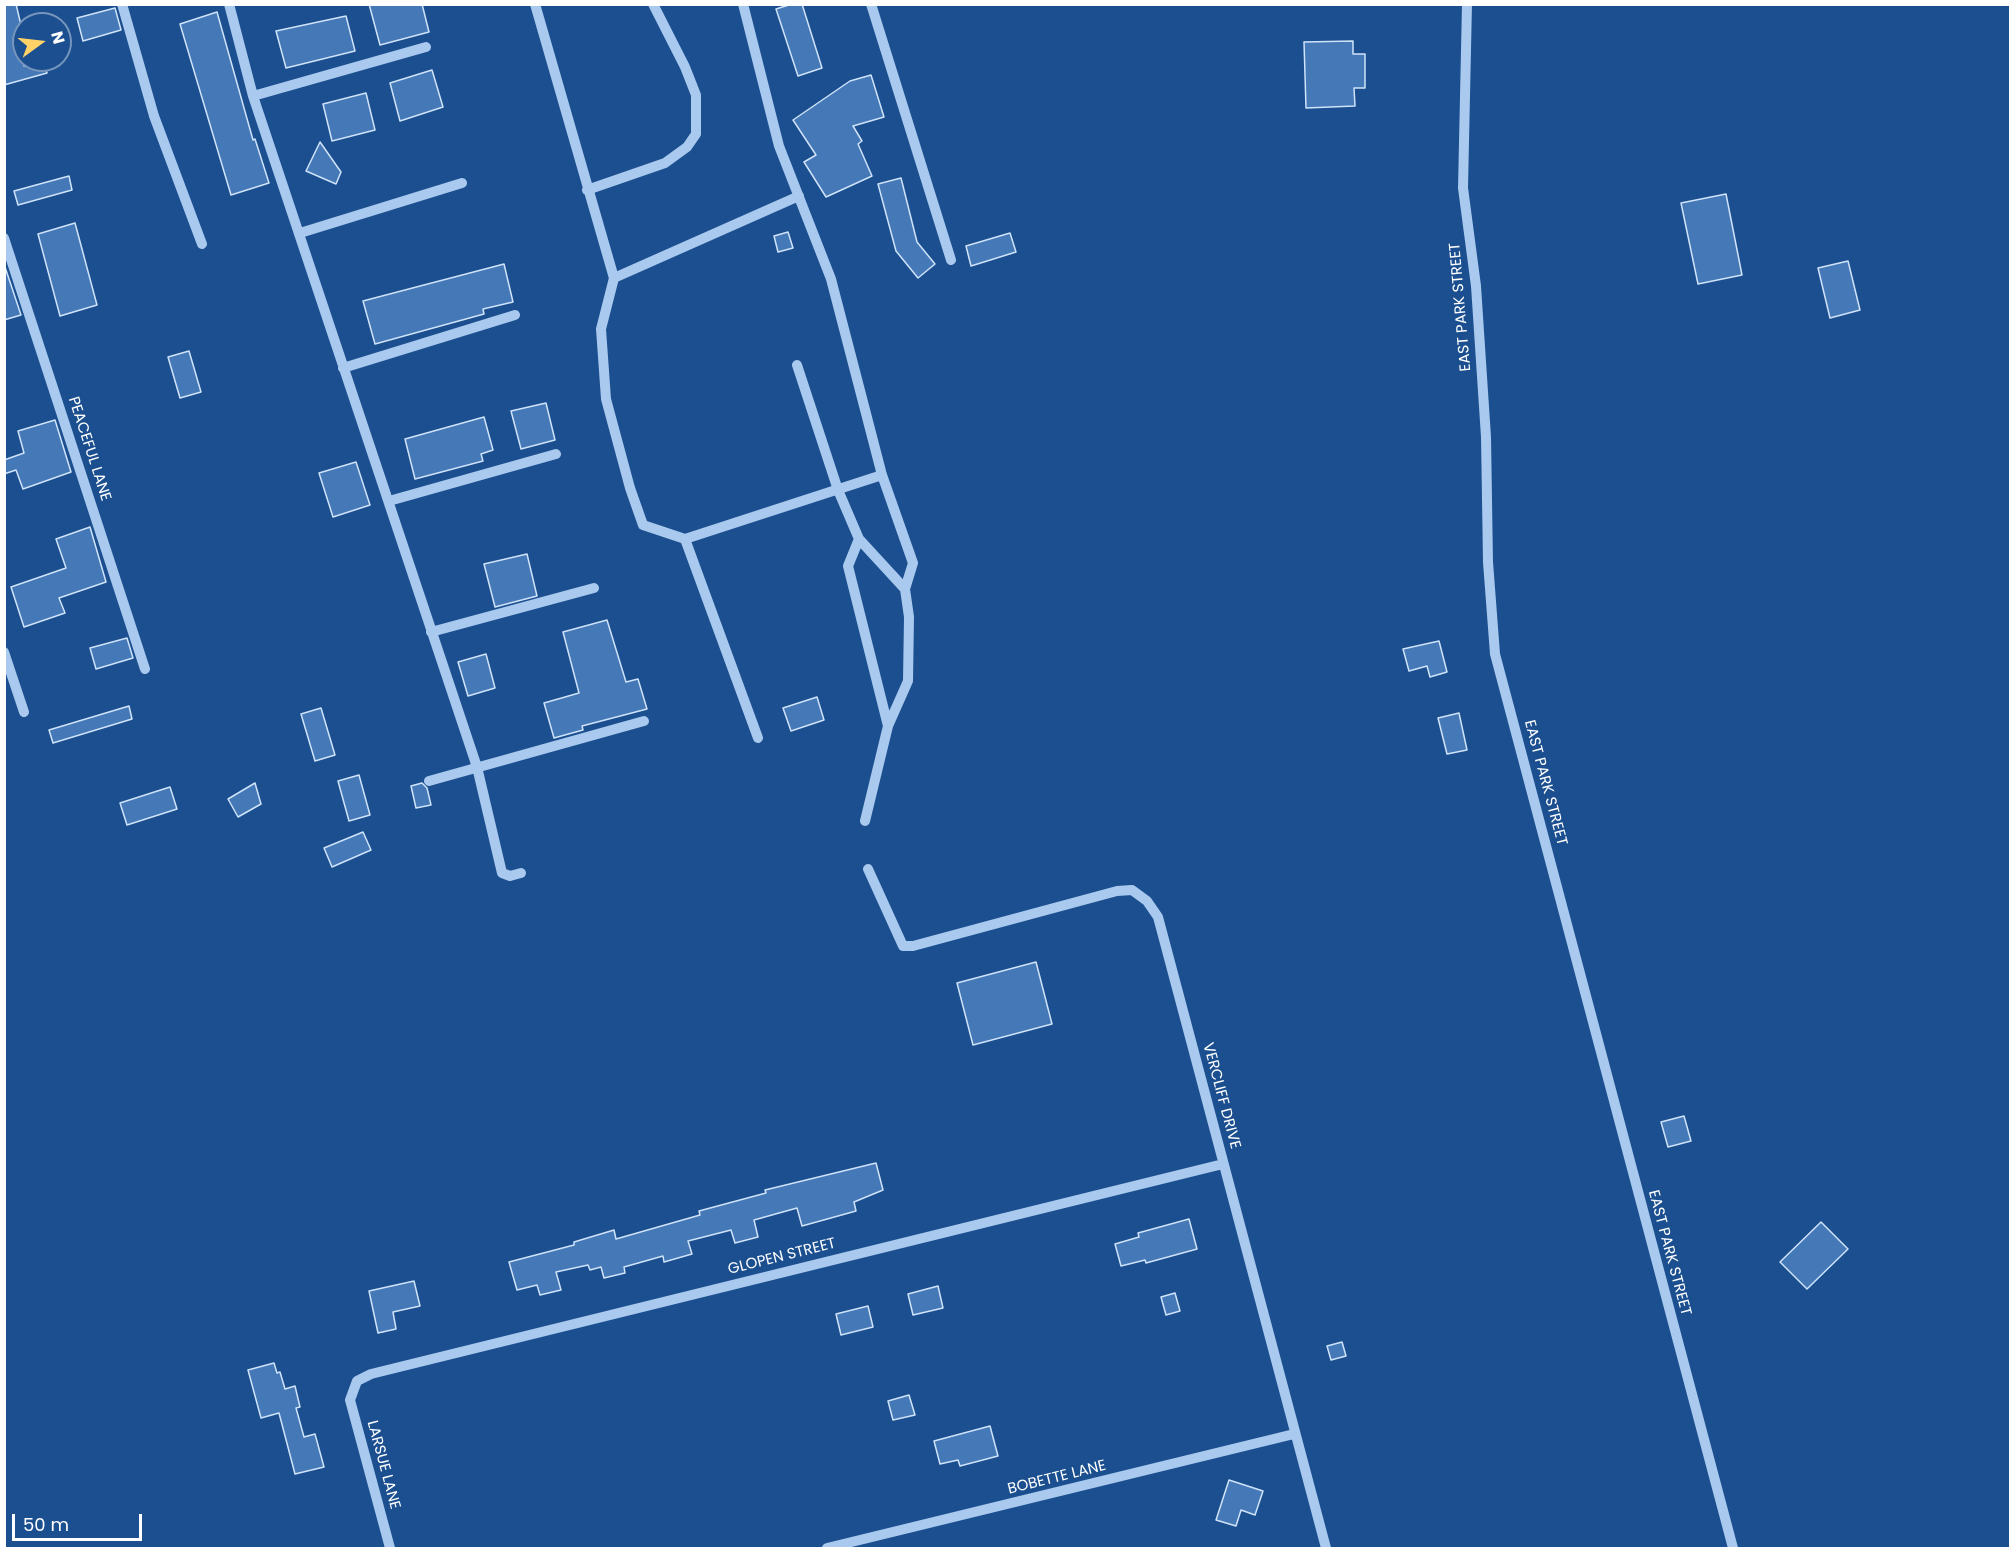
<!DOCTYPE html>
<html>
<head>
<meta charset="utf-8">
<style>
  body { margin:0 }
  #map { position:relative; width:2015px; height:1553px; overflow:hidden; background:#1b4f8f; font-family:Poppins,sans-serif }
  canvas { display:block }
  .frame { position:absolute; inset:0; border:6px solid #fff; pointer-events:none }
  .north { position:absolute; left:12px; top:12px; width:60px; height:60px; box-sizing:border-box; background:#1b4f8f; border:2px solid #7695bc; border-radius:50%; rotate:75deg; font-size:16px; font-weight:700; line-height:24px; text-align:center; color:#fff }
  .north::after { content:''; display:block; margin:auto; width:21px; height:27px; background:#ffd166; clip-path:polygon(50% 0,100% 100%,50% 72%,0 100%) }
  .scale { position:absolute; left:12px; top:1514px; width:130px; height:27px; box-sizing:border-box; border:3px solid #fff; border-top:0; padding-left:8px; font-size:18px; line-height:21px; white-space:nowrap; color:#fff; -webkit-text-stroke:4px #1b4f8f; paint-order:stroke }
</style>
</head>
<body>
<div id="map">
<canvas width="2015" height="1553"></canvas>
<div class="frame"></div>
<div class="north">N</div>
<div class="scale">50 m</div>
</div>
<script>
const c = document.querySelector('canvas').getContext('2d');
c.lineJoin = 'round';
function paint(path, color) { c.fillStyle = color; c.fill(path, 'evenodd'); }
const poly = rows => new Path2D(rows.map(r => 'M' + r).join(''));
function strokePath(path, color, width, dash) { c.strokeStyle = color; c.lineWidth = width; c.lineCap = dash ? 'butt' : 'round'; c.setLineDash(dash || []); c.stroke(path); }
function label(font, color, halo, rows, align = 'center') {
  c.font = font + ' Poppins,sans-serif'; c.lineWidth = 4.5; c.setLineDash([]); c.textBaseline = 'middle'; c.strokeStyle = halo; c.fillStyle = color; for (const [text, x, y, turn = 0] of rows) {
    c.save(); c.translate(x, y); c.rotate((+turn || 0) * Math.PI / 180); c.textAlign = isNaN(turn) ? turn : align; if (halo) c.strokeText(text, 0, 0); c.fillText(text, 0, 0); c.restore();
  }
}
const building = poly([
  [4,4,16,4,24,38,24,66,43,60,47,73,4,85,4,4],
  [369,4,422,4,429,32,380,45,369,4],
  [792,4,802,4,822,68,798,76,776,9,792,4],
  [115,8,121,30,83,41,77,18,115,8],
  [217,12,253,140,255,139,269,183,231,195,180,24,217,12],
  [346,16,355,51,286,68,276,31,346,16],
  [1353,41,1353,54,1365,54,1365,88,1354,88,1355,106,1306,108,1304,42,1353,41],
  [432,70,443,107,400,121,390,83,432,70],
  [871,75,884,117,853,126,862,141,858,144,872,176,826,197,804,162,816,155,793,120,850,81,871,75],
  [366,93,375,130,332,141,323,104,366,93],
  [320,142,341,172,336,184,306,171,320,142],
  [69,176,72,190,18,205,14,191,69,176],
  [901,178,917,242,935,264,918,278,896,251,878,184,901,178],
  [1726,194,1742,275,1698,284,1681,203,1726,194],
  [75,223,97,305,60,316,38,234,75,223],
  [788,232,793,248,778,252,774,236,788,232],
  [1010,233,1016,252,971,266,966,246,1010,233],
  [1848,261,1860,310,1830,318,1818,268,1848,261],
  [4,264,21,315,4,320,4,264],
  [504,264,513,302,483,309,484,314,375,344,363,301,504,264],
  [189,351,201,392,180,398,168,357,189,351],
  [546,403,555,440,521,449,511,411,546,403],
  [484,417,493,450,481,454,483,461,415,479,405,439,484,417],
  [55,420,71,472,23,489,16,470,4,474,4,460,24,453,18,431,55,420],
  [356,462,370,505,333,517,319,473,356,462],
  [90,527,106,582,59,598,65,613,24,627,11,587,66,568,56,539,90,527],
  [527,554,537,596,495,607,484,564,527,554],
  [607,620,626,682,638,679,647,709,582,726,583,730,554,738,544,703,579,693,563,632,607,620],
  [127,638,133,658,96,669,90,648,127,638],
  [1439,641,1447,672,1430,677,1427,666,1409,671,1403,649,1439,641],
  [486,654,495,688,468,696,458,662,486,654],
  [817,697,824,720,791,731,783,708,817,697],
  [129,706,132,719,53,743,49,730,129,706],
  [321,708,335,755,315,761,301,714,321,708],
  [1459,713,1467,750,1447,754,1438,718,1459,713],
  [359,775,370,815,349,821,338,781,359,775],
  [255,783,261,804,238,817,228,799,255,783],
  [422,783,427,788,431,805,416,808,411,786,422,783],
  [170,787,177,809,127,825,120,803,170,787],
  [363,832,371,850,332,867,324,848,363,832],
  [1036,962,1052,1024,973,1045,957,983,1036,962],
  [1684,1116,1691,1141,1668,1147,1661,1122,1684,1116],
  [876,1163,883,1190,854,1202,856,1211,802,1226,797,1208,754,1220,758,1237,735,1243,731,1230,688,1241,692,1254,664,1262,663,1256,624,1267,625,1273,604,1278,601,1267,590,1270,588,1265,556,1272,561,1290,540,1295,537,1285,517,1290,509,1262,574,1245,574,1242,614,1230,616,1239,700,1215,699,1211,766,1193,765,1190,876,1163],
  [1189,1219,1197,1249,1146,1263,1145,1260,1121,1266,1115,1244,1139,1237,1138,1233,1189,1219],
  [1821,1222,1848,1249,1807,1289,1780,1262,1821,1222],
  [414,1281,420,1306,393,1312,396,1329,378,1333,369,1291,414,1281],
  [938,1286,943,1308,913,1315,908,1294,938,1286],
  [1175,1293,1180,1311,1166,1315,1161,1297,1175,1293],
  [868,1306,873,1327,841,1335,836,1314,868,1306],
  [1342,1342,1346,1356,1331,1360,1327,1346,1342,1342],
  [274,1363,277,1373,280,1372,285,1389,295,1386,300,1407,296,1408,304,1437,315,1434,324,1467,295,1474,279,1413,261,1418,248,1370,274,1363],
  [909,1395,915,1415,893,1420,888,1401,909,1395],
  [990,1426,998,1456,960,1466,958,1460,940,1464,934,1441,990,1426],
  [1229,1480,1263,1491,1255,1515,1241,1510,1236,1526,1216,1520,1229,1480]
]);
paint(building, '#4478b7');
strokePath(building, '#cfe3fa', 1.5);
strokePath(poly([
  [122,4,154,116,202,244],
  [229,4,253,96,477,767,502,873,510,876,521,873],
  [535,4,614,278,601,329,606,399,630,488,643,525,685,539,758,738],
  [743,4,779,146,831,279,882,475,913,563,905,589,909,617,908,681,888,726,865,821],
  [871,4,951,260],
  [1467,4,1463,188,1476,286,1486,437,1488,562,1495,654,1733,1548],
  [253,96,426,47],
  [587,190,665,163,687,147,696,134,696,95,685,67,653,4],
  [300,233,462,183],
  [4,238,145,669],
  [614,278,799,196],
  [797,365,838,490,859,539,905,589],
  [343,368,515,315],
  [389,501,556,454],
  [685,539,882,475],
  [859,539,848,566,888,726],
  [431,632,594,588],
  [4,652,24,712],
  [429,781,644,721],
  [868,869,903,946,913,946,1117,891,1132,890,1147,901,1158,917,1326,1548],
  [390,1548,350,1400,357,1381,371,1374,1223,1164],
  [827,1548,1294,1434]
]), '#a9c9ee', 10);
label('15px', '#fff', '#1b4f8f', [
  ["EAST PARK STREET",1461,307,-95],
  ["PEACEFUL LANE",89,449,72],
  ["EAST PARK STREET",1545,783,75],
  ["VERCLIFF DRIVE",1221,1096,75],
  ["EAST PARK STREET",1669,1253,75],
  ["GLOPEN STREET",782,1257,-14],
  ["LARSUE LANE",383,1465,75],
  ["BOBETTE LANE",1057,1478,-14]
]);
</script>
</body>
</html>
